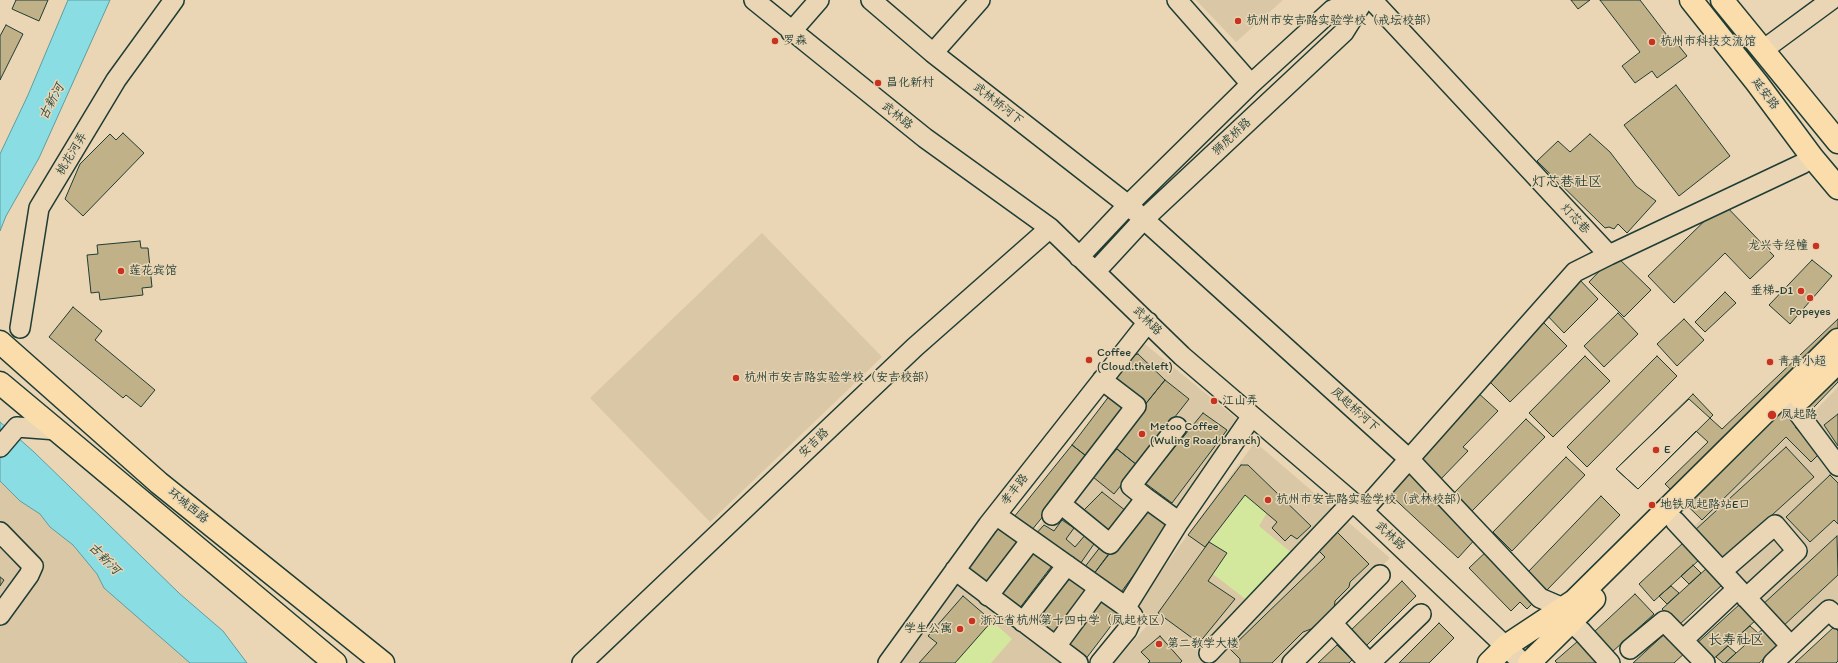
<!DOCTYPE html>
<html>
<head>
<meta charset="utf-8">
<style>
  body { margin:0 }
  canvas { display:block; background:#ead5b4 }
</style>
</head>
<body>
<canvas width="1838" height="663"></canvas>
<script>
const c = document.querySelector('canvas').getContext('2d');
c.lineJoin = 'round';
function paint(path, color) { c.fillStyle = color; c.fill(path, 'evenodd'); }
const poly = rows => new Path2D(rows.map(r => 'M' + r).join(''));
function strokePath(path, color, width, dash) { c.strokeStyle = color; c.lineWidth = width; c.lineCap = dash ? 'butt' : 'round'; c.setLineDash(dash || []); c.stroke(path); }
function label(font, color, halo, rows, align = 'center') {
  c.font = font + ' Itim,"LXGW WenKai TC",sans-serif'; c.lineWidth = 3; c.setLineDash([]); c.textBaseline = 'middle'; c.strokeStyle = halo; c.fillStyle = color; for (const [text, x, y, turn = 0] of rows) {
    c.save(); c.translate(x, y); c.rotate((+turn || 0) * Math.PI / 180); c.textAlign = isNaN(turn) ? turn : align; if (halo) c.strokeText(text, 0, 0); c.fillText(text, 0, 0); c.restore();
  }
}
paint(poly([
  [1196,0,1283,0,1236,42],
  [762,233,882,357,710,522,590,398],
  [1141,341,1236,418,1235,427,1124,599,1032,535,1128,409,1104,388],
  [1838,387,1838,457,1808,418],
  [1801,424,1838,471,1838,611,1827,600,1787,636,1689,531],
  [1255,442,1390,558,1283,663,1114,663,1153,619,1136,606],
  [0,476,209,663,0,663],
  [957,580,1069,663,902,663]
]), '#dac7a5');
paint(poly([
  [1245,495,1267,513,1259,526,1292,553,1248,601,1213,574,1227,553,1209,543],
  [992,621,1012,639,991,663,955,663]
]), '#d4e89d');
const water = poly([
  [68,0,110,0,39,158,6,216,0,231,0,154,28,95,68,0],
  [0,422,34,452,180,594,223,631,247,663,190,663,104,588,97,574,73,545,50,527,40,514,20,501,0,481,0,422]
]);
paint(water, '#8bdde4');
strokePath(water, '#609d9e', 1);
const building = poly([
  [16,0,48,0,39,21,12,9,16,0],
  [1571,0,1590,0,1578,9,1571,0],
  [1600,0,1640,0,1673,43,1675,41,1687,56,1657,78,1652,71,1635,83,1622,66,1640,52,1600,0],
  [6,25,23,34,0,80,0,36,6,25],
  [1676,85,1730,156,1679,196,1624,125,1676,85],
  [123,133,144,153,83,216,65,199,80,164,110,134,116,140,123,133],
  [1590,134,1610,152,1636,186,1656,201,1627,233,1618,224,1614,229,1609,227,1605,228,1537,161,1558,141,1570,152,1590,134],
  [1723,203,1774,256,1750,279,1725,253,1674,303,1648,276,1723,203],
  [140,241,141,248,148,248,152,287,142,288,143,295,100,300,99,292,91,293,87,255,98,254,97,245,140,241],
  [1615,255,1651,290,1624,317,1589,282,1615,255],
  [1812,260,1832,276,1790,324,1769,305,1812,260],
  [1578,278,1598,299,1564,333,1544,312,1578,278],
  [1725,292,1736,303,1705,332,1695,322,1725,292],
  [73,307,102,331,95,340,155,390,141,407,126,395,123,398,49,337,73,307],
  [1618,313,1638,334,1604,367,1584,346,1618,313],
  [1684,319,1704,340,1677,366,1657,344,1684,319],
  [1838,319,1838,382,1795,427,1820,453,1811,462,1786,437,1702,520,1665,484,1708,442,1696,431,1638,489,1616,469,1689,399,1722,429,1838,319],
  [1542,321,1567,346,1510,402,1485,377,1542,321],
  [1138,354,1165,380,1144,406,1113,380,1130,356,1138,354],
  [1585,356,1610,381,1553,437,1529,413,1585,356],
  [1657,356,1677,376,1587,467,1567,447,1657,356],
  [1165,380,1189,399,1137,465,1112,445,1165,380],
  [1477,392,1498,411,1463,447,1468,451,1438,482,1414,459,1477,392],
  [1693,394,1713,415,1638,489,1616,469,1693,394],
  [1110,395,1128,409,1090,459,1072,445,1110,395],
  [1203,413,1227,430,1172,503,1145,483,1203,413],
  [1838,414,1838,446,1824,425,1838,414],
  [1526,419,1545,437,1471,512,1453,494,1526,419],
  [1072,445,1090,459,1031,531,1014,517,1072,445],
  [1786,447,1814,477,1721,561,1694,531,1786,447],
  [1117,449,1137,465,1114,494,1093,477,1117,449],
  [1566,457,1585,475,1512,551,1493,532,1566,457],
  [1241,465,1248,465,1311,526,1297,539,1291,535,1285,541,1272,528,1277,522,1245,495,1205,547,1188,535,1241,465],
  [1406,469,1478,536,1458,558,1386,491,1406,469],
  [1830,475,1838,483,1838,524,1834,520,1810,542,1786,517,1830,475],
  [1102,492,1126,511,1108,534,1082,512,1102,492],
  [1601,496,1620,515,1547,590,1528,572,1601,496],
  [1145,508,1169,527,1119,595,1093,575,1145,508],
  [1062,520,1074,528,1066,539,1075,547,1086,534,1096,541,1078,567,1035,535,1044,525,1054,531,1062,520],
  [1001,525,1019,539,984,585,965,571,1001,525],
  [1335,530,1369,564,1350,582,1349,587,1335,601,1334,609,1311,629,1303,632,1272,663,1240,663,1240,659,1230,649,1325,557,1316,548,1335,530],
  [1837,536,1838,575,1781,628,1761,606,1837,536],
  [1209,542,1227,553,1208,581,1235,599,1199,643,1158,613,1209,542],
  [1683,543,1699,560,1654,601,1639,584,1683,543],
  [1101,546,1110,552,1093,575,1084,568,1101,546],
  [1490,548,1538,598,1527,609,1520,602,1511,611,1469,568,1490,548],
  [1036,549,1054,563,1019,609,1000,595,1036,549],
  [1693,565,1701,573,1689,584,1681,576,1693,565],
  [1707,568,1722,585,1678,626,1662,609,1707,568],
  [1069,575,1087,589,1052,635,1033,622,1069,575],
  [0,577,4,580,0,586,0,577],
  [1402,581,1416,596,1364,648,1349,632,1402,581],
  [1671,586,1679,593,1667,604,1659,596,1671,586],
  [1635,594,1654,614,1612,652,1594,632,1635,594],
  [963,596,992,621,955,663,919,663,937,643,928,636,963,596],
  [1102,600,1120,614,1085,660,1066,646,1102,600],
  [1740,604,1756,620,1711,661,1695,645,1740,604],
  [1439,623,1454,638,1429,663,1399,663,1439,623],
  [1750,626,1758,633,1745,645,1738,636,1750,626],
  [1834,627,1838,631,1838,661,1836,663,1795,663,1834,627],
  [1764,628,1779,645,1759,663,1725,663,1764,628],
  [1670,629,1688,650,1674,663,1633,663,1670,629],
  [1160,636,1182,661,1180,663,1148,663,1150,661,1141,652,1160,636],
  [1578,641,1598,663,1557,663,1555,661,1578,641],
  [1337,645,1352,660,1349,663,1318,663,1337,645],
  [1728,646,1736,653,1725,663,1723,663,1716,657,1728,646]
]);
paint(building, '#c1b189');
strokePath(building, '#1f3d34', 1);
const minor = poly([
  [754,0,925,138,1050,228,1182,356,1363,511,1523,663],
  [871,0,933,53,1128,205,1409,459,1540,598,1575,613],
  [1177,0,1251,84],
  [1372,0,1609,255,1802,164,1812,157],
  [791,32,819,0],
  [1763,50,1831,0],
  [933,53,980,0],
  [1079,257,1128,205,1251,84,1332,10,1356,0],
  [1096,271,1144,219,1344,32,1364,0],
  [20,328,39,208,116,80,174,0],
  [1793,406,1838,466],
  [0,447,17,427,57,430],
  [1146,498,1179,522],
  [1061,504,1110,544,1146,498,1131,486,1177,427],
  [1363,511,1575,272,1609,255],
  [996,515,1126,607],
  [1052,515,1136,406,1102,380],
  [1675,521,1791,646],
  [0,532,33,566,29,575,0,615],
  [955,570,1078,663],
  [1722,571,1775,525,1797,551,1746,598],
  [988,596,1031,540],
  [1023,622,1067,565],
  [1571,622,1582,632,1610,663],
  [1332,623,1369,663],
  [1683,640,1737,589],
  [1056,646,1099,588],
  [1630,649,1664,621,1705,663],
  [1209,653,1352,502],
  [582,663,915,347,1050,228],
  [888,663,988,525,1148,322],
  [1100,663,1127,630,1133,616,1126,607,1179,522,1252,416],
  [1292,663,1380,575],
  [1370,663,1421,614],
  [1773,663,1829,610,1838,619]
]);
const major = poly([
  [1691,0,1757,83,1812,157,1838,188],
  [1722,0,1838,142],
  [0,342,159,483,383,663],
  [0,383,335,663],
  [1801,398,1838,362],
  [1489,663,1506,646,1574,601,1838,340],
  [1529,663,1594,599]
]);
strokePath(minor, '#1f3d34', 22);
strokePath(major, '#1f3d34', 25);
strokePath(minor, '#ead5b4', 19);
strokePath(major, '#faddab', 22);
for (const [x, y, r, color] of [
  [1238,21,4,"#c8321e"],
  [775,41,4,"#c8321e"],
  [1652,42,4,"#c8321e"],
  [878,83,4,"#c8321e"],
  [1816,246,4,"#c8321e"],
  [121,271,4,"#c8321e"],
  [1801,291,4,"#c8321e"],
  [1810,298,4,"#c8321e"],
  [1089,360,4,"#c8321e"],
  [1770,362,4,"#c8321e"],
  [736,378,4,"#c8321e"],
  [1214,401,4,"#c8321e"],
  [1772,415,5,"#c8321e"],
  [1142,434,4,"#c8321e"],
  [1656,450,4,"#c8321e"],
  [1268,500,4,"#c8321e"],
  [1652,505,4,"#c8321e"],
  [972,621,4,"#c8321e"],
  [960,629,4,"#c8321e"],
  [1159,644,4,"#c8321e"]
]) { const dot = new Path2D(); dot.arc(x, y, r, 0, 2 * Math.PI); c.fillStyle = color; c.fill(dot); strokePath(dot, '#ead5b4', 1.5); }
label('12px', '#1f3d34', '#ead5b4', [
  ["杭州市安吉路实验学校（戒坛校部）",1246,21],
  ["罗森",783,41],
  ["杭州市科技交流馆",1660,42],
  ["昌化新村",886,83],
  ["龙兴寺经幢",1808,246,"right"],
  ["莲花宾馆",129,271],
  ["垂梯-D1",1793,291,"right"],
  ["Popeyes",1810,312,"center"],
  ["Coffee",1097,353],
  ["(Cloud.theleft)",1097,367],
  ["青青小超",1778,362],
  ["杭州市安吉路实验学校（安吉校部）",744,378],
  ["江山弄",1222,401],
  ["凤起路",1781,415],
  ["Metoo Coffee",1150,427],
  ["(Wuling Road branch)",1150,441],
  ["E",1664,450],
  ["杭州市安吉路实验学校（武林校部）",1276,500],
  ["地铁凤起路站E口",1660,505],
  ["浙江省杭州第十四中学（凤起校区）",980,621],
  ["学生公寓",952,629,"right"],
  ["第二教学大楼",1167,644]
], 'left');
label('12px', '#1f3d34', '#ead5b4', [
  ["延安路",1765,94,53],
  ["武林桥河下",998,104,38],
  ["武林路",897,116,39],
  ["狮虎桥路",1232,137,-43],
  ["桃花河弄",72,154,-59],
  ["灯芯巷",1575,219,47],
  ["武林路",1147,321,45],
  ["凤起桥河下",1355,410,42],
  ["安吉路",814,443,-43],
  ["孝丰路",1015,490,-52],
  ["环城西路",188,506,39],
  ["武林路",1390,536,43]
]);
label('italic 13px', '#2a4d46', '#ead5b4', [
  ["古新河",52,102,-62],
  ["古新河",104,559,45]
]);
label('14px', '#1f3d34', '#ead5b4', [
  ["灯芯巷社区",1567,182],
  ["长寿社区",1736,640]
]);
</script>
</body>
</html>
